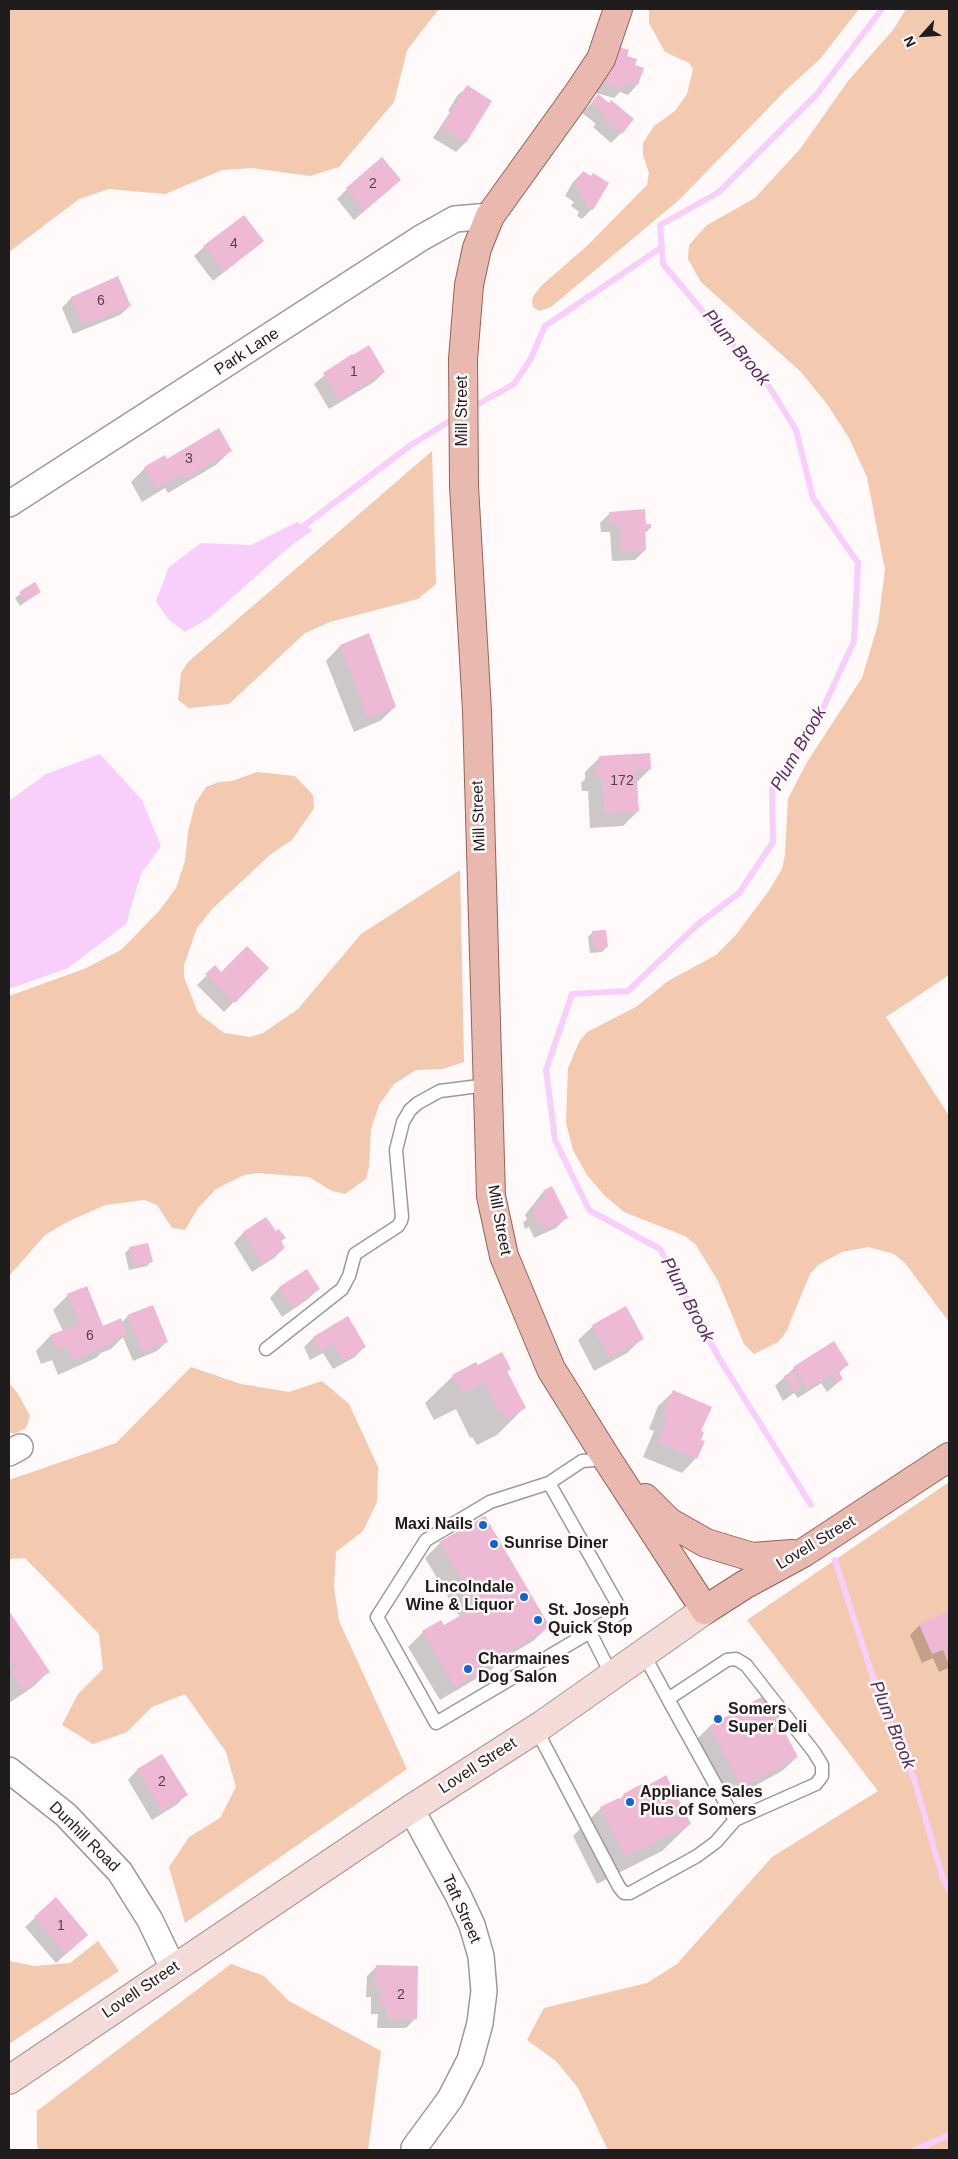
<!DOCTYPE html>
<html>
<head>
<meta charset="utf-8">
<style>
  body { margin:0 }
  #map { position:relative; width:958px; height:2159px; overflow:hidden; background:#fff9fa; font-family:Arial,sans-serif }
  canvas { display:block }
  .frame { position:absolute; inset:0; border:10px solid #1e1c1c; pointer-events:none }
  .north { position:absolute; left:898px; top:10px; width:50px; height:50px; -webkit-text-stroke:4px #fff9fa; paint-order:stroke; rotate:244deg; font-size:14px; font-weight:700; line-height:20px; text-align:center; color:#1e1c1c }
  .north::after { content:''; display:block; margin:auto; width:18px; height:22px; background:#1e1c1c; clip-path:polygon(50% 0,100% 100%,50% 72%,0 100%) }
</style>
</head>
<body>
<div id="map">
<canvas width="958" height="2159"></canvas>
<div class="frame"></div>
<div class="north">N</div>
</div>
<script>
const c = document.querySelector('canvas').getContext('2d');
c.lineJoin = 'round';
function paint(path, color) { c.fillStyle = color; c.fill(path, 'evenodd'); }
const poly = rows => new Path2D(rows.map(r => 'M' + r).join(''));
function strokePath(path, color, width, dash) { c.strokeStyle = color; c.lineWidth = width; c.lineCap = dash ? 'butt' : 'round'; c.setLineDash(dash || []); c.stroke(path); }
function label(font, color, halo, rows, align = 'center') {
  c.font = font + ' Arial,sans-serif'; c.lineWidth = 5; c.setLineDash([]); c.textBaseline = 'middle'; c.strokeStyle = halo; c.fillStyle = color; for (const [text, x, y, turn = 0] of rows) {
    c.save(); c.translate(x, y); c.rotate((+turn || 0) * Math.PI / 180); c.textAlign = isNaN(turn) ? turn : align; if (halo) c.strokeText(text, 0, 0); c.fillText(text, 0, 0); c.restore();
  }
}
paint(poly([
  [9,9,439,9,407,50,394,102,339,167,310,176,252,168,222,170,165,194,109,189,79,199,9,252],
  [649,9,859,9,820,59,786,90,679,200,551,307,539,311,533,307,532,301,534,295,542,285,588,245,647,185,649,173,643,155,643,143,654,126,675,111,687,94,693,69,689,63,665,52,649,23],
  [906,9,949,9,949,975,886,1017,949,1116,949,1322,905,1263,894,1254,868,1247,842,1252,818,1265,810,1274,786,1332,778,1342,754,1354,744,1344,718,1281,696,1245,685,1236,624,1212,604,1195,587,1175,573,1150,566,1123,568,1068,579,1042,587,1032,636,1007,668,981,716,955,735,936,768,892,782,869,785,855,788,799,807,762,862,678,878,624,885,570,867,477,849,438,827,404,801,372,701,282,688,259,689,245,707,225,755,198,800,149,848,81,893,30],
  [432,451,436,584,418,599,330,622,305,633,229,704,189,708,178,700,181,673,188,662],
  [257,772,295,776,313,795,314,808,292,840,271,854,213,908,197,928,184,965,184,977,198,1013,224,1033,250,1037,263,1033,298,1009,361,934,460,870,464,1062,443,1069,416,1070,394,1084,379,1105,371,1129,369,1167,366,1179,345,1194,332,1191,309,1177,257,1173,244,1175,216,1189,198,1208,185,1230,172,1228,157,1205,144,1200,105,1205,67,1222,45,1235,9,1276,9,996,84,969,121,950,159,911,176,888,185,861,188,832,195,804,206,787,219,782,232,781],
  [191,1367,241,1384,289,1392,322,1381,349,1404,378,1467,377,1502,363,1531,336,1552,334,1587,339,1621,407,1769,185,1923,169,1867,189,1837,220,1818,236,1787,226,1752,185,1694,152,1707,127,1732,93,1744,62,1725,78,1694,103,1669,99,1634,25,1558,9,1559,9,1480,116,1443],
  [9,1383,18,1394,30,1416,26,1428,14,1434,9,1432],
  [949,1482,949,2150,608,2150,578,2088,556,2061,527,2040,544,2008,647,1983,677,1964,772,1857,878,1791,747,1620],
  [98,1941,119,1971,9,2044,9,1961,35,1966,70,1963],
  [231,1964,264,1976,289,2001,381,2051,368,2150,39,2150,37,2146,37,2111]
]), '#f3c9af');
paint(poly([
  [297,522,313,530,288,548,210,617,185,632,168,619,156,601,169,567,201,543,251,545],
  [100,754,142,800,161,846,141,874,126,924,68,968,9,989,9,801,46,774]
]), '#f7cffa');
paint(poly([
  [607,57,625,57,634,66,637,85,628,95,620,92,614,98,596,93],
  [467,87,465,143,456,152,433,138,450,112,448,111,457,96],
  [598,96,621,133,611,143,593,127,596,124,582,113],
  [583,172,592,209,582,219,577,216,579,212,571,206,574,202,565,196,573,182],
  [347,189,389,190,354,220,337,199],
  [263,241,213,281,194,256,204,247],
  [117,278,130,306,120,315,73,334,62,308,71,298],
  [332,369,384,372,374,382,329,409,314,384],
  [230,451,216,465,168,493,165,488,142,502,131,482,145,468,166,461],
  [610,513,650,528,644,534,645,550,635,560,612,561,610,532,601,532,600,523],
  [34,584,39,592,20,606,15,598],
  [340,646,395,707,380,721,354,732,326,661],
  [599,758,650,769,636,783,638,811,623,826,590,828,588,791,582,791,581,783,585,779,585,772],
  [593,932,607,947,602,952,590,953,588,937],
  [215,967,221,974,267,968,224,1012,197,985],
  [543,1192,566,1218,556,1228,534,1238,529,1227,525,1229,523,1223,527,1219,525,1215],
  [266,1219,284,1248,274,1258,252,1272,234,1243,243,1233],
  [130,1248,151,1261,147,1266,129,1270,125,1253],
  [307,1271,318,1289,308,1299,282,1317,270,1298,279,1288],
  [68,1295,103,1327,121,1323,128,1316,167,1341,157,1351,133,1361,123,1337,111,1349,101,1353,96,1358,58,1375,52,1360,41,1364,36,1351,50,1336,63,1331,53,1310],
  [348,1318,364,1347,355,1357,333,1369,323,1353,310,1360,304,1347,313,1338],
  [593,1326,642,1338,627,1353,594,1371,578,1340],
  [847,1365,838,1374,842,1379,827,1392,821,1383,798,1398,794,1393,783,1401,775,1386,794,1368],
  [477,1367,510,1369,506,1373,524,1408,497,1435,477,1445,472,1437,470,1438,456,1409,434,1420,425,1403,453,1376],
  [673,1392,700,1432,696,1458,682,1473,643,1457,654,1431,649,1429,658,1406],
  [440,1543,548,1627,533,1641,501,1660,491,1670,440,1700,408,1647,423,1632,443,1627,460,1617,425,1558],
  [9,1613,48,1672,33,1687,9,1703],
  [949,1613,949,1671,948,1668,939,1672,933,1658,922,1663,910,1635,920,1625],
  [764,1697,797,1757,782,1771,727,1801,695,1741,709,1727],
  [162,1755,186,1795,176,1805,152,1820,128,1780,137,1770],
  [643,1790,690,1824,662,1851,597,1884,573,1836,601,1808,619,1800,624,1795],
  [56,1899,77,1944,56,1963,25,1927],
  [377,1966,415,2019,406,2028,377,2028,378,2014,371,2014,371,1997,366,1997,367,1976]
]), '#0003');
strokePath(poly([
  [471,408,514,384,530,360,545,326,662,247],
  [305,525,411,445,456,417],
  [811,1505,719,1358,660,1249,589,1210,555,1140,546,1070,572,994,628,991,697,925,739,893,773,842,772,789,819,717,854,641,858,563,813,498,796,430,765,380,715,326,663,264,660,225,719,192,817,94,882,9],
  [835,1560,879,1696,914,1779,943,1879,949,1890],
  [915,2150,949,2135]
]), '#f7cffa', 6);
paint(poly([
  [616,46,629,50,627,56,637,59,635,65,644,68,638,85,627,82,625,89,605,83],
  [467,85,492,101,466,143,442,128,458,102,457,101],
  [598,94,609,103,611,100,634,119,622,134,602,117,604,114,591,103],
  [382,157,401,180,364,211,346,188],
  [583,171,591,176,593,173,609,183,593,210,585,206,588,201,580,196,583,192,574,186],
  [244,215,264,241,224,272,203,246],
  [118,276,131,306,83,325,71,297],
  [369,345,385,372,339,400,323,373,352,354,353,355],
  [219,428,232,451,183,479,180,475,157,488,144,467,165,455,167,459],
  [645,509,646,524,651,524,651,528,645,529,646,550,621,552,620,523,610,523,609,512],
  [35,582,41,592,25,602,19,592],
  [369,633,396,707,368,718,340,645],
  [650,753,651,769,636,770,639,811,605,814,602,777,596,777,595,767,600,766,599,756],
  [606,930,608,947,594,949,592,931],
  [247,946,269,968,235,1003,205,974,215,965,221,972],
  [552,1186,568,1218,544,1230,539,1218,535,1220,532,1212,536,1210,534,1204,546,1198,543,1191],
  [266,1217,276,1231,279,1229,286,1238,281,1241,285,1248,262,1263,243,1232],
  [148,1243,153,1262,134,1267,129,1247],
  [307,1269,320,1289,292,1308,279,1287],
  [87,1286,103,1326,121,1318,127,1334,111,1341,112,1344,90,1351,91,1353,73,1361,66,1346,56,1350,50,1335,80,1324,67,1294],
  [153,1305,168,1342,143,1352,127,1315],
  [626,1306,644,1339,609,1357,592,1325],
  [348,1316,366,1347,343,1361,333,1344,320,1351,313,1337],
  [834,1341,849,1365,838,1371,843,1379,837,1383,831,1374,808,1389,793,1367],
  [502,1352,511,1369,507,1371,526,1408,505,1419,500,1410,498,1412,483,1382,462,1393,452,1375,476,1362,478,1365],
  [793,1371,802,1387,793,1392,784,1376],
  [673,1390,712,1407,701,1431,704,1432,701,1440,705,1441,697,1459,657,1442,668,1416,663,1414],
  [485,1516,550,1627,506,1653,507,1656,455,1687,422,1631,441,1620,444,1625,477,1606,439,1542],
  [9,1611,50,1672,23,1690,10,1671,17,1666,14,1661,9,1664],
  [949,1611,949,1665,943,1650,932,1654,919,1624],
  [765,1695,798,1757,742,1787,709,1726],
  [162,1754,188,1795,162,1811,137,1769],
  [666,1775,691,1824,625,1857,600,1807,619,1798,620,1800,625,1797,623,1794,642,1784,643,1788],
  [56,1897,88,1935,66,1954,34,1917],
  [376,1965,418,1966,417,2019,387,2018,387,2005,380,2005,381,1988,375,1988]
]), '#eeb9d4');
const lane = poly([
  [266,1349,342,1289,349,1276,355,1254,398,1226,401,1221,402,1217,396,1150,403,1122,410,1110,418,1103,440,1091,487,1085],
  [549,1483,582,1461,607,1459],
  [590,1632,436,1723,377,1617,426,1540,490,1502,549,1483,622,1612,590,1632,612,1676],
  [668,1699,735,1820],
  [536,1729,619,1887,624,1893,630,1893,697,1856,716,1842,735,1820,816,1784,822,1776,822,1765,814,1752,746,1665,736,1659,727,1660,668,1699,643,1653]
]);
const street = poly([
  [9,504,421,238,455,219,490,216],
  [9,1453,20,1447],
  [9,1770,66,1815,120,1872,150,1920,173,1968],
  [411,1809,458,1895,472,1925,481,1956,484,1991,480,2023,470,2060,450,2099,414,2148]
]);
const secondary = poly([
  [9,2080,411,1809,542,1725,705,1610]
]);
const primary = poly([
  [618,9,601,59,577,95,490,216,477,248,469,285,463,359,464,486,477,711,491,1196,504,1256,551,1369,607,1459,705,1610,744,1585,803,1553,949,1457],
  [645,1498,669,1522,706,1543,752,1557,792,1554]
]);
strokePath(lane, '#a0999a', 15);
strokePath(street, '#a0999a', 28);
strokePath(secondary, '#a0999a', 30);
strokePath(primary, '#986258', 30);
strokePath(lane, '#fff', 12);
strokePath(street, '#fff', 25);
strokePath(secondary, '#f4dbd7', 28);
strokePath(primary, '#e9b8af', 28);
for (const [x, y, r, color] of [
  [483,1525,5,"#1066cf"],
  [494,1544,5,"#1066cf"],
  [524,1597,5,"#1066cf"],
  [538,1620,5,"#1066cf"],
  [468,1669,5,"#1066cf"],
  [718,1719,5,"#1066cf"],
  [630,1802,5,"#1066cf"]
]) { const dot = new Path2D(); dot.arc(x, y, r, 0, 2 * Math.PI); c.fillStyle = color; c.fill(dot); strokePath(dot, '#fff9fa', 2); }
label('14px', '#52434a', null, [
  ["2",373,184],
  ["4",234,244],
  ["6",101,301],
  ["1",354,372],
  ["3",189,459],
  ["172",622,781],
  ["6",90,1336],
  ["2",162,1782],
  ["1",61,1926],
  ["2",401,1995]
]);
label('16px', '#1e1c1c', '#fff9fa', [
  ["Park Lane",247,352,-33],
  ["Mill Street",463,411,-90],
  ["Mill Street",479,816,-92],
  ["Mill Street",499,1220,79],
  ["Lovell Street",816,1543,-31],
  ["Lovell Street",478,1766,-33],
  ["Dunhill Road",84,1837,45],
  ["Taft Street",461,1909,66],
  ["Lovell Street",141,1990,-34]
]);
label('bold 16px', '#1e1c1c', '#fff9fa', [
  ["Maxi Nails",473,1525,"right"],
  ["Sunrise Diner",504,1544],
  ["Lincolndale",514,1588,"right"],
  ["Wine & Liquor",514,1606,"right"],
  ["St. Joseph",548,1611],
  ["Quick Stop",548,1629],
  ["Charmaines",478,1660],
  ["Dog Salon",478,1678],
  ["Somers",728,1710],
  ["Super Deli",728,1728],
  ["Appliance Sales",640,1793],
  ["Plus of Somers",640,1811]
], 'left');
label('italic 18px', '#5c2d61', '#fff9fa', [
  ["Plum Brook",736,348,50],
  ["Plum Brook",799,749,-60],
  ["Plum Brook",687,1300,62],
  ["Plum Brook",892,1725,68]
]);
</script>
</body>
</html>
